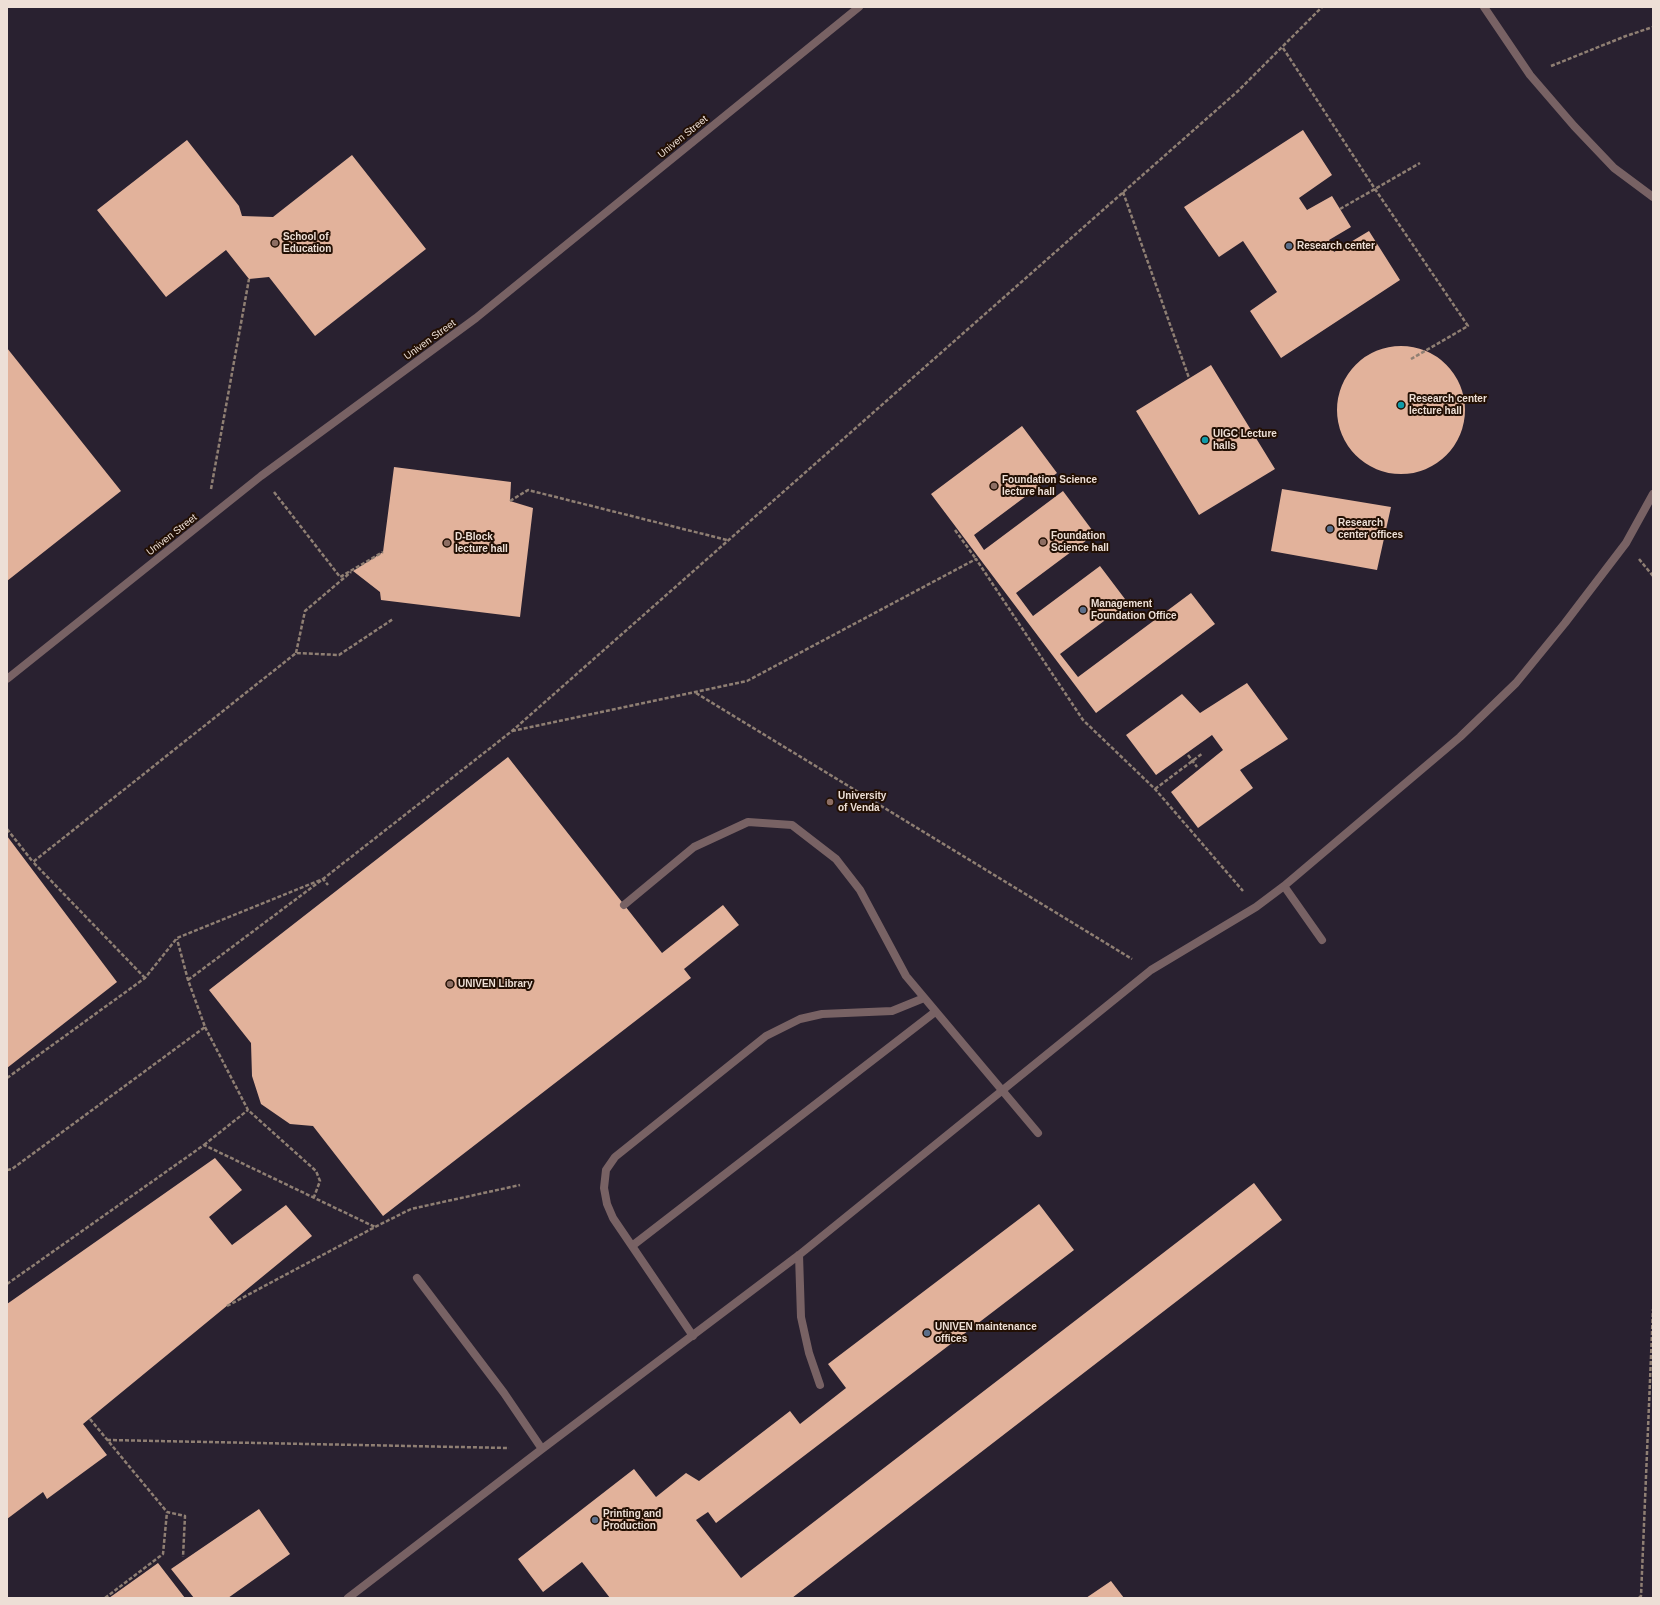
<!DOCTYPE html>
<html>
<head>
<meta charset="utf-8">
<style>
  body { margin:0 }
  #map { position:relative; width:1660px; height:1605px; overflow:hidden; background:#2c190a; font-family:Arial,sans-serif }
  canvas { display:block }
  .frame { position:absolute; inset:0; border:8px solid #eddfd6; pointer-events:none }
</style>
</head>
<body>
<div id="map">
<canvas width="1660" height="1605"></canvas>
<div class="frame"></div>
</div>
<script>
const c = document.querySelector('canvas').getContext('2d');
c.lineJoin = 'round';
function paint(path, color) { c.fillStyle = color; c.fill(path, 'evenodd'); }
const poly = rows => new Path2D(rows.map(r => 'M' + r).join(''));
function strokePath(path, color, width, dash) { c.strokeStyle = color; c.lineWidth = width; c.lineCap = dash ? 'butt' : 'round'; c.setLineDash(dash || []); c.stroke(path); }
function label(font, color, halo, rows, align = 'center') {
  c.font = font + ' Arial,sans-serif'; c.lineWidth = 4; c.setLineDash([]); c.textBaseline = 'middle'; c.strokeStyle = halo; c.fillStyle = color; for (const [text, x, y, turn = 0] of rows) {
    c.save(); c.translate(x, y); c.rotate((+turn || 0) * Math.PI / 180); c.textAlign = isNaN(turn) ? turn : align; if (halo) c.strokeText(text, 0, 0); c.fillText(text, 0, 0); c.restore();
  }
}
paint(poly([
  [7,7,1653,7,1653,1598,7,1598]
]), '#292130');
paint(poly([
  [1303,130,1332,175,1299,198,1307,210,1332,196,1351,227,1329,240,1334,252,1369,231,1400,280,1281,358,1250,311,1277,292,1243,241,1219,257,1184,207],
  [187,140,239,206,242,216,273,217,352,155,426,249,315,336,269,277,249,279,226,250,166,297,97,210],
  '1337 410a64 64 0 1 1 128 0a64 64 0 1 1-128 0Z',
  [7,348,121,491,7,581],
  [1211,365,1275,469,1199,515,1136,411],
  [1022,426,1057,473,974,535,984,550,1063,491,1095,534,1016,593,1033,616,1100,566,1128,603,1060,654,1078,677,1191,593,1215,624,1096,713,931,494],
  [394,467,511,482,510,501,533,508,520,617,381,600,380,592,353,571,383,552],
  [1282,489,1391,507,1377,570,1271,551],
  [1247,683,1288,739,1240,770,1253,788,1198,828,1171,792,1223,750,1212,735,1156,775,1126,735,1182,694,1200,713],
  [508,757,662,953,723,905,739,925,684,969,691,978,383,1216,313,1126,290,1124,261,1104,252,1076,251,1043,209,990],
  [7,836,117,982,7,1068],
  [215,1158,242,1190,209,1217,232,1245,286,1205,312,1236,83,1424,107,1455,47,1499,43,1492,7,1519,7,1304],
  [1254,1183,1282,1220,792,1598,610,1598,582,1562,543,1592,518,1559,634,1469,656,1497,686,1473,699,1481,790,1411,800,1424,846,1388,828,1364,1039,1204,1074,1250,716,1523,708,1512,696,1520,741,1578],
  [259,1509,290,1554,228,1598,194,1598,171,1569],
  [158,1563,185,1598,109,1598],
  [1111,1581,1124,1598,1086,1598]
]), '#e2b29b');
strokePath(poly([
  [1283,48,1375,189,1468,326,1411,359],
  [1551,66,1626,36,1653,27],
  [1123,192,1189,378],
  [1340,209,1420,163],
  [211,489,249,279],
  [274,492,340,577,383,552],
  [510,501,528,490,727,540],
  [955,530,976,559],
  [1639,559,1653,576],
  [296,653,305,611,351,572],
  [696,693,1132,959],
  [512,731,747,681,976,559,1083,720,1155,789,1243,891],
  [1188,755,1197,767],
  [1155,789,1203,753],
  [7,829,33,862],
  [145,978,33,862,296,653,339,655,393,619],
  [188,980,323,879,512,731,1238,91,1322,7],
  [205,1027,248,1110,316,1171,320,1181,314,1197],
  [7,1078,145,978,177,938,323,879,328,885],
  [204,1145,248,1110],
  [7,1170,12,1169,205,1027,188,980,177,939],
  [7,1284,204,1145,375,1227],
  [227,1306,375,1227,411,1209,520,1185],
  [90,1419,167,1512,185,1516,183,1557],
  [107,1440,509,1448],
  [105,1598,163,1554,167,1512],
  [1639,1598,1641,1596,1653,1309]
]), '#8f7f73', 2.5, [4, 2]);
strokePath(poly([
  [1484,7,1530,75,1574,126,1614,168,1653,197],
  [7,679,261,476,476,318,859,7],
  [1284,886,1322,940],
  [624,905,694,847,748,822,792,825,836,859,860,890,906,976,1038,1133],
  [632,1246,935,1012],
  [799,1255,801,1317,809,1353,820,1385],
  [417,1278,504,1393,542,1449],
  [693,1336,613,1218,607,1204,604,1188,606,1170,615,1157,766,1036,800,1019,822,1014,892,1011,924,998],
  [348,1598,542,1449,799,1255,1151,970,1256,907,1284,886,1460,737,1516,683,1565,623,1626,543,1653,494]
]), '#786264', 8);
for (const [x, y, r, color] of [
  [275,243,4,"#8d6e63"],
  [1289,246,4,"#5c6f8a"],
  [1401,405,4,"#0f9aa8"],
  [1205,440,4,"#0f9aa8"],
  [994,486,4,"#8d6e63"],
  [1330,529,4,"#5c6f8a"],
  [1043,542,4,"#8d6e63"],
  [447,543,4,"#8d6e63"],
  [1083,610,4,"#5c6f8a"],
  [830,802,4,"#8d6e63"],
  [450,984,4,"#8d6e63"],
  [927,1333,4,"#5c6f8a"],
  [595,1520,4,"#5c6f8a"]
]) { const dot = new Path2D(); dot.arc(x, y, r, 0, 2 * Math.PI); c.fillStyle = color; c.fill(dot); strokePath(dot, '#220f03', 1.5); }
label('10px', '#eddfd6', '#220f03', [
  ["Univen Street",683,137,-39],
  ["Univen Street",430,340,-36],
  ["Univen Street",172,535,-38]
]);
label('bold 10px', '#eddfd6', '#220f03', [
  ["School of",283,237],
  ["Education",283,249],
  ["Research center",1297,246],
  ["Research center",1409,399],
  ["lecture hall",1409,411],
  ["UIGC Lecture",1213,434],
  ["halls",1213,446],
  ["Foundation Science",1002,480],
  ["lecture hall",1002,492],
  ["Research",1338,523],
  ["center offices",1338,535],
  ["Foundation",1051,536],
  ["Science hall",1051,548],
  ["D-Block",455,537],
  ["lecture hall",455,549],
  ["Management",1091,604],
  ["Foundation Office",1091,616],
  ["University",838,796],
  ["of Venda",838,808],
  ["UNIVEN Library",458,984],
  ["UNIVEN maintenance",935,1327],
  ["offices",935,1339],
  ["Printing and",603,1514],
  ["Production",603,1526]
], 'left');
</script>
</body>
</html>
